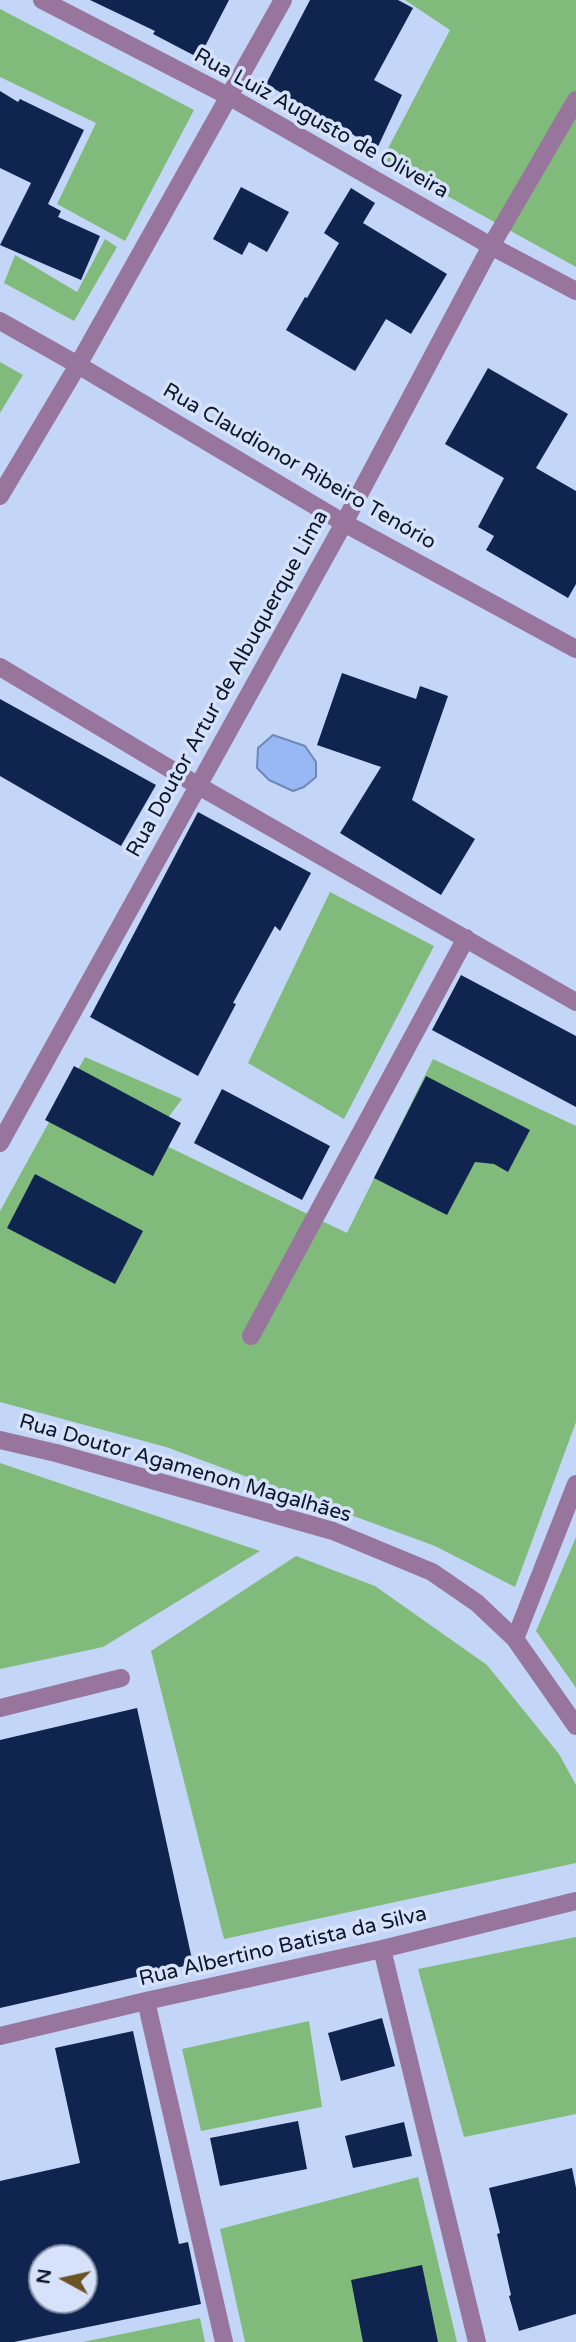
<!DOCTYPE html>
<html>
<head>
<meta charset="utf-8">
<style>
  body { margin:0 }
  #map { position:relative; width:576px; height:2342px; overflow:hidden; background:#c3d6f7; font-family:"Varela Round",sans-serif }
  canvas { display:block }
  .north { position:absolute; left:28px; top:2244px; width:70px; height:70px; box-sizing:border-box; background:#d6e2f9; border:2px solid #8691a7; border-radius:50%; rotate:278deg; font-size:19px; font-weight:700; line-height:28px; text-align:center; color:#0d172b }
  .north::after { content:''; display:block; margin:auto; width:24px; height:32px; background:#6b5323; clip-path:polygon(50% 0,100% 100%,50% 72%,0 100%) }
</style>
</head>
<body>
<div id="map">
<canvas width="576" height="2342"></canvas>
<div class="north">N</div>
</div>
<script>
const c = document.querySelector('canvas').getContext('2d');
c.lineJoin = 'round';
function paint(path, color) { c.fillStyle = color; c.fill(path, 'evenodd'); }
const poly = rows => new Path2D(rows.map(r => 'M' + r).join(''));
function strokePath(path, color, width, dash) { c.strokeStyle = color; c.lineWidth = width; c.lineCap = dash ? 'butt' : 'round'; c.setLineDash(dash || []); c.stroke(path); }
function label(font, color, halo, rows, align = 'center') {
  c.font = font + ' "Varela Round",sans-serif'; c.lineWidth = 7; c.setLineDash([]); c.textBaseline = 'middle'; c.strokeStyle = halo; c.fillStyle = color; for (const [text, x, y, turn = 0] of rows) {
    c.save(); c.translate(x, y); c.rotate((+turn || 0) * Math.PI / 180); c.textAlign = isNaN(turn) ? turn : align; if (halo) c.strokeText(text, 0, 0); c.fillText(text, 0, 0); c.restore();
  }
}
paint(poly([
  [405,0,576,0,576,267,382,160,450,30],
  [0,9,194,110,125,241,57,204,96,123,0,77],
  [105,239,117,247,74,321,4,283,15,255,77,292],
  [0,362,23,375,0,413],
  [330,892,434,946,344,1119,248,1063],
  [85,1057,182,1099,152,1139,347,1233,433,1059,576,1126,576,1422,515,1587,435,1546,166,1447,0,1402,0,1211],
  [0,1463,260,1551,103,1647,0,1669],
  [576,1537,576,1688,536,1631],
  [296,1556,375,1586,487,1665,559,1754,576,1785,576,1863,224,1939,151,1651],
  [576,1937,576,2114,464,2137,418,1969],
  [309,2021,322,2107,201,2131,182,2049],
  [418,2177,457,2342,245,2342,220,2229],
  [200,2318,205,2342,83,2342]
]), '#81bb7b');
const water = poly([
  [273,735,305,746,316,762,316,777,304,787,293,791,269,780,257,768,258,748,273,735]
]);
paint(water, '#97b8f4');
strokePath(water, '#6e88b8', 2);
paint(poly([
  [90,0,229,0,199,58,153,34,155,31],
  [310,0,398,0,413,8,374,80,402,95,375,153,355,142,357,137,266,84],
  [0,91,18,102,20,99,84,130,48,204,61,211,58,217,100,236,81,280,0,245,31,183,0,168],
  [241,187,289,212,267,252,249,242,242,255,213,239],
  [351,188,375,203,363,223,447,274,411,334,386,319,355,371,286,330,305,297,307,298,339,243,324,233],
  [488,368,568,414,536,468,576,491,576,584,568,598,486,550,494,536,478,527,504,478,445,444],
  [342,673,416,699,420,686,448,696,412,800,475,839,441,895,340,833,381,767,317,745],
  [0,699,156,785,121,846,0,776],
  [198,812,311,873,280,931,275,926,233,1003,236,1004,198,1076,90,1017],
  [461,975,576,1036,576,1107,432,1030],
  [74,1066,181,1123,153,1176,45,1120],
  [426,1076,530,1130,508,1172,494,1164,475,1162,447,1215,374,1178],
  [222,1089,330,1146,302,1200,194,1143],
  [35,1174,143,1231,115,1284,7,1228],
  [137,1708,193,1964,0,2008,0,1740],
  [382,2018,395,2066,341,2081,328,2033],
  [133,2031,179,2244,188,2242,201,2304,14,2342,0,2342,0,2181,80,2163,55,2048],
  [42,2258,84,2258,84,2300,42,2300],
  [298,2121,307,2169,220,2186,210,2138],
  [404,2122,412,2156,353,2168,345,2136],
  [572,2168,576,2188,576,2314,519,2331,509,2296,511,2295,497,2234,500,2233,489,2188],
  [422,2265,438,2342,363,2342,351,2280]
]), '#0f2550');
strokePath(poly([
  [42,0,230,97,491,246,576,291],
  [0,321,78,365,344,523,576,649],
  [0,496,78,365,283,0],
  [0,667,197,785,576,1002],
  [0,1143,344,523,491,246,576,100],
  [251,1336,466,938],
  [0,1440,56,1453,333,1531,432,1572,477,1603,515,1639,576,1726],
  [515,1639,576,1484],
  [0,1708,121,1678],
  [382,1949,477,2342],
  [146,2001,224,2342],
  [0,2036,146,2001,382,1949,576,1901]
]), '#97759c', 18);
label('21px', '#0d172b', '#d6e2f9', [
  ["Rua Luiz Augusto de Oliveira",321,124,29],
  ["Rua Claudionor Ribeiro Tenório",299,467,30],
  ["Rua Doutor Artur de Albuquerque Lima",228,684,-61],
  ["Rua Doutor Agamenon Magalhães",185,1469,16],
  ["Rua Albertino Batista da Silva",283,1947,-13]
]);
</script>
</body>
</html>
